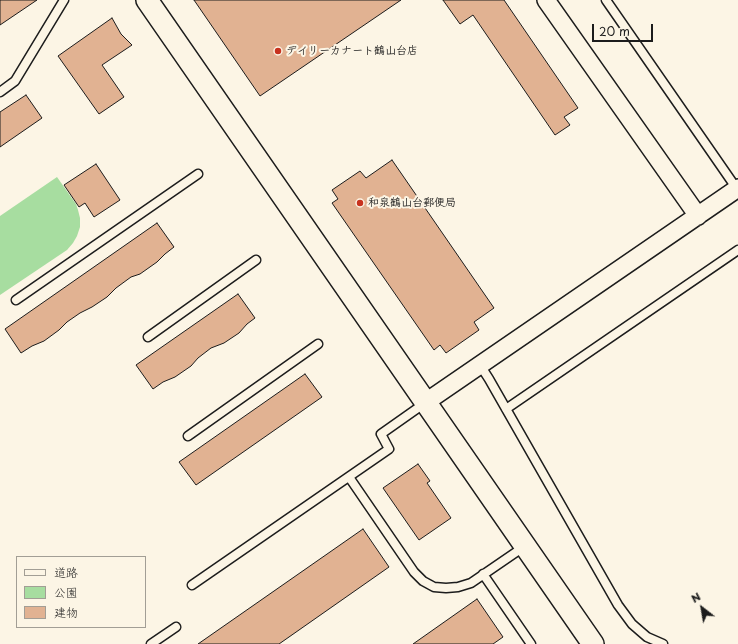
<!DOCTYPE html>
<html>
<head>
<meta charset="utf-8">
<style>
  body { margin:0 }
  #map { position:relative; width:738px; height:644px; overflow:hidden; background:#fcf5e5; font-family:"Playpen Sans","Klee One",sans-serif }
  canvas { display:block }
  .legend { position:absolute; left:16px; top:556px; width:130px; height:72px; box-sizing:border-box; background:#fcf5e5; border:1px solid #a29e95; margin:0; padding:5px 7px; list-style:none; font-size:12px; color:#1c1c1c }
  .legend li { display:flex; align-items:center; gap:8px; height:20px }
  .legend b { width:20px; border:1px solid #a29e95 }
  .north { position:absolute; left:682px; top:588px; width:40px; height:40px; -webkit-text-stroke:3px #fcf5e5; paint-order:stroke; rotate:329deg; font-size:11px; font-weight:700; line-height:16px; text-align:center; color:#1c1c1c }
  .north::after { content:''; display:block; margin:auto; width:14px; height:18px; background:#1c1c1c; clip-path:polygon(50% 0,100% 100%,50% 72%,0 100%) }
  .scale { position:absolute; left:592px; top:24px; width:61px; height:18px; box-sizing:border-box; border:2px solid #1c1c1c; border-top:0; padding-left:5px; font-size:12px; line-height:14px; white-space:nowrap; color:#1c1c1c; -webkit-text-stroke:3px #fcf5e5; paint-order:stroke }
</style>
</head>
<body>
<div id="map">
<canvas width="738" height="644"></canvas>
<ul class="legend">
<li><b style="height:5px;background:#fcf5e5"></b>道路</li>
<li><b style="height:11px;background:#a7dda0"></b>公園</li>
<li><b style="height:11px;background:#e1b292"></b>建物</li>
</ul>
<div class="north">N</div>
<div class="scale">20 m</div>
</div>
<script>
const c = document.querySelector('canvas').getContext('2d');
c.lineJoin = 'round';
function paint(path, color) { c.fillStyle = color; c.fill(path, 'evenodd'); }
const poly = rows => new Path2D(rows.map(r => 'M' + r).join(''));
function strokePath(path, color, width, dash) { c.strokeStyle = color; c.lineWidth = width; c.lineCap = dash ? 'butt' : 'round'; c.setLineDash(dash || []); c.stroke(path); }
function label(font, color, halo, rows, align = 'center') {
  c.font = font + ' "Playpen Sans","Klee One",sans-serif'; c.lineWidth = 4; c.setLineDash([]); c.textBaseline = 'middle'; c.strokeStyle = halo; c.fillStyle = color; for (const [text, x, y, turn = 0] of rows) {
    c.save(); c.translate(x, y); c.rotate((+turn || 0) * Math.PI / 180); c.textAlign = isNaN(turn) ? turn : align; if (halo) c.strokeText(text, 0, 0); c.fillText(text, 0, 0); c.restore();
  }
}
paint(poly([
  [57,177,76,204,78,210,80,218,80,227,77,236,73,243,67,250,0,295,0,216]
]), '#a7dda0');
const building = poly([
  [0,0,37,0,0,25,0,0],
  [194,0,401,0,260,96,194,0],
  [443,0,504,0,578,108,564,117,570,125,555,135,473,15,460,24,443,0],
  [112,18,121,34,132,45,102,65,124,97,99,114,58,56,112,18],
  [26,95,42,118,0,147,0,112,26,95],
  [392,160,494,308,474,322,479,330,446,353,440,345,434,350,332,203,338,199,332,190,360,171,366,178,392,160],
  [96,164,120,200,94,217,85,203,79,207,64,185,96,164],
  [157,223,174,247,165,254,157,262,140,274,131,277,116,288,107,297,92,307,80,313,67,322,59,330,44,341,32,346,21,353,5,329,157,223],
  [238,294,255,318,247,324,239,333,224,343,211,348,198,358,191,366,175,377,163,382,153,389,136,365,238,294],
  [305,374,322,397,196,485,179,462,305,374],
  [418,464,430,481,427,483,451,518,419,540,383,488,418,464],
  [363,529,389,567,279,644,198,644,363,529],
  [477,599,503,637,493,644,413,644,477,599]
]);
paint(building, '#e1b292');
strokePath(building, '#1c1c1c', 1);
const service = poly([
  [606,0,737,189],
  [0,92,15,81,64,0],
  [16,300,198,174],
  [148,337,256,260],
  [480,365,489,379,618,605,632,624,647,637,663,644],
  [506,409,738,250],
  [188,436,318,344],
  [349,477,414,572,423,581,434,587,446,588,458,587,471,583,525,546],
  [483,574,531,644],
  [192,585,389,449,381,434,425,403],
  [151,644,176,627]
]);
const minor = poly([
  [546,0,698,216],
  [426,402,738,188]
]);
const tertiary = poly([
  [147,0,593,644]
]);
strokePath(service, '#1c1c1c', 11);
strokePath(minor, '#1c1c1c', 20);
strokePath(tertiary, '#1c1c1c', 24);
strokePath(service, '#fcf5e5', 8);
strokePath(minor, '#fcf5e5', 17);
strokePath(tertiary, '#fcf5e5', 21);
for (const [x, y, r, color] of [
  [278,51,4,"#c8321e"],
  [360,203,4,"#c8321e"]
]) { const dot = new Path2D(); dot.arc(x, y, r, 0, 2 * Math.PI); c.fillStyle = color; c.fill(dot); strokePath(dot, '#fcf5e5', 1.5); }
label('bold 11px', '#1c1c1c', '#fcf5e5', [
  ["デイリーカナート鶴山台店",286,51],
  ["和泉鶴山台郵便局",368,203]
], 'left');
</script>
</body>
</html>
